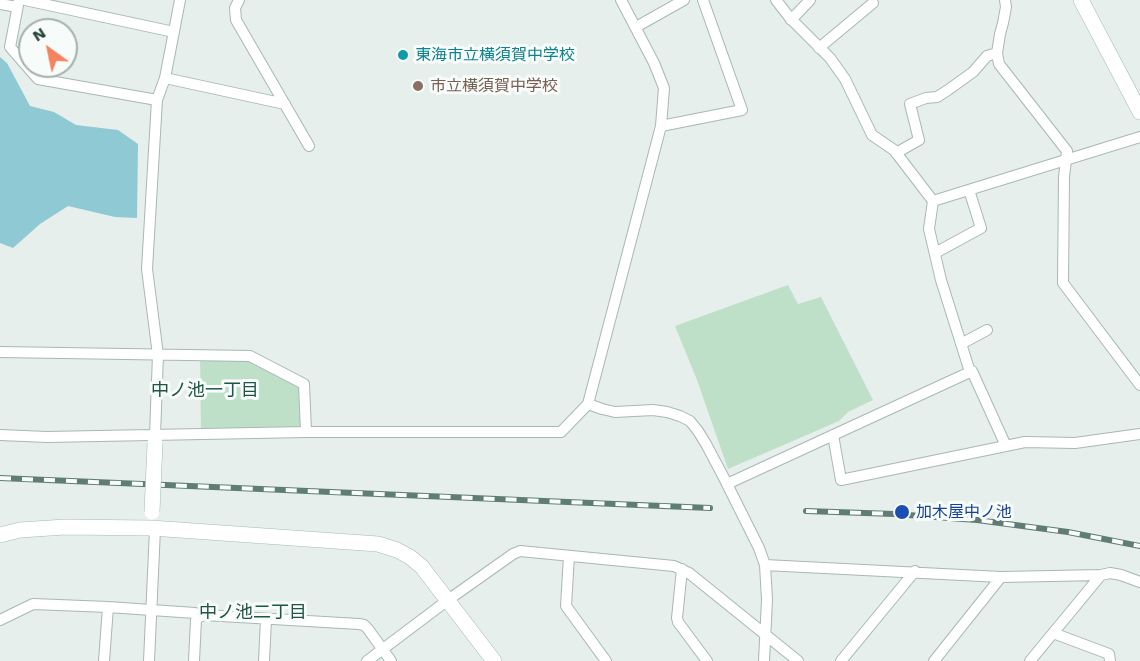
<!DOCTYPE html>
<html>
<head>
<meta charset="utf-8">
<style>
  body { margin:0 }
  #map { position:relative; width:1140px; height:661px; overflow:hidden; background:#e6efeb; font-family:"Work Sans",sans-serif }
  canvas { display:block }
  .north { position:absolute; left:18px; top:18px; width:60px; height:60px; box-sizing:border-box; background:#f7fbf9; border:2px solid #a3b1ad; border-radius:50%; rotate:327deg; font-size:16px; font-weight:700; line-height:24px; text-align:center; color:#24423a }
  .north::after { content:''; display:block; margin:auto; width:21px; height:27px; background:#f4845f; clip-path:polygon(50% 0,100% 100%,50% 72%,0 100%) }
</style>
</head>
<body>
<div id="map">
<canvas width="1140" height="661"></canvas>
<div class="north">N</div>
</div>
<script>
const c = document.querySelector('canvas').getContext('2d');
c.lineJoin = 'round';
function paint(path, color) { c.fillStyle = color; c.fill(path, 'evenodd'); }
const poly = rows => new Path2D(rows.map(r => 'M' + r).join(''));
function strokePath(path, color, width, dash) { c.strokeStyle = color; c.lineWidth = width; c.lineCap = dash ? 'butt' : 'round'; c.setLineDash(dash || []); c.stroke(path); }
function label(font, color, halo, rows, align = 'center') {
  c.font = font + ' "Work Sans","Noto Sans JP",sans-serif'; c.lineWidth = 6; c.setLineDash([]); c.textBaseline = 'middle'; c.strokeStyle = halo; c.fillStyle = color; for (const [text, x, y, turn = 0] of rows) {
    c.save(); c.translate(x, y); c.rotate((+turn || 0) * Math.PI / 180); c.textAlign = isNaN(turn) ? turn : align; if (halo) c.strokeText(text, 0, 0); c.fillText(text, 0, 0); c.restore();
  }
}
paint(poly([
  [788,285,798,304,821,297,873,400,848,412,839,421,728,469,697,380,675,326],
  [200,356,250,356,304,384,306,432,201,434]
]), '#bfe0c8');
paint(poly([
  [0,57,7,63,30,106,54,112,76,125,118,130,138,144,137,218,115,217,68,206,40,224,13,248,0,243]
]), '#8ec9d4');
const street = poly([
  [19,0,10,47,38,79,157,100],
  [25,0,174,32],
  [239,0,235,8,236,20,309,146],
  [1005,0,1006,7,1003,23,1000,34,997,53,999,64,1067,151,1064,177,1063,283,1140,385],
  [0,4,17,7],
  [791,20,810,0],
  [636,27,684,0],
  [819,48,873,3],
  [165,78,285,104],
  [661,126,742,110,703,0],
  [896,153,919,140,910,104,926,98,937,97,948,90,973,72,987,56,997,53],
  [933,201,1140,137],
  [935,253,981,228,969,190],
  [961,344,987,330],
  [0,352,250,356,304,384,306,432],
  [972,371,1006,446],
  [588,404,602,409,615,412,653,410,667,412,680,416,690,421,698,431,706,444,724,478,759,548,765,565,767,600,764,661],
  [0,435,47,437,306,432,561,432,588,404,661,126,664,88,654,63,621,0],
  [155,435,158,355,147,269,157,100,165,78,180,0],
  [833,435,841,480,1025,442,1075,443,1140,434],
  [727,484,970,372,941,280,929,229,933,201,894,150,872,135,845,79,830,58,790,18,776,0],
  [569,556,566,606,606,661],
  [765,565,1001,577,1101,575,1030,661],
  [682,569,677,618,678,622,707,661],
  [1101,575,1110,573,1121,575,1140,582],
  [0,620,33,604,108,607,195,613,199,617,204,615,359,624,364,625,368,629,391,661],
  [1053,633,1109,654,1110,661],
  [104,661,108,607],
  [149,661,155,529],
  [194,661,196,620,199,617],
  [264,661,266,619],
  [367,661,448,600,513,554,520,551,674,566,689,573,798,661],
  [841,661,915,571],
  [934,661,1001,577]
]);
const secondary = poly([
  [1081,0,1140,112],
  [0,535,20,530,65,527,151,528,378,544,397,550,410,557,422,567,494,661]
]);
strokePath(street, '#a8b8b2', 12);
strokePath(secondary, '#a4bbb3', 16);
strokePath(street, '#fff', 10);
strokePath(secondary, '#fff', 15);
const rail = poly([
  [0,478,710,508],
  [806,511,894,514,977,520,1068,532,1140,546]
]);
strokePath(rail, '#5f7d75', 6);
strokePath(rail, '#f7fbf9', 4, [11]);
const secondaryBridge = poly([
  [152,512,155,443]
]);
strokePath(secondaryBridge, '#a4bbb3', 16, []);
strokePath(secondaryBridge, '#fff', 15);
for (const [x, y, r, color] of [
  [403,55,6,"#0f9aa8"],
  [418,86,6,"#8d6e63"],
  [902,512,8,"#1a4fb4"]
]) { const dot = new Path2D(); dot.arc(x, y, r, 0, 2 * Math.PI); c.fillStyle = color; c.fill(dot); strokePath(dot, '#f7fbf9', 2); }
label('16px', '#0d838f', '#f7fbf9', [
  ["東海市立横須賀中学校",415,55]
], 'left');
label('16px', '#785e54', '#f7fbf9', [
  ["市立横須賀中学校",430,86]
], 'left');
label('16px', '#164399', '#f7fbf9', [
  ["加木屋中ノ池",916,512]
], 'left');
label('18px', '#1f5548', '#f7fbf9', [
  ["中ノ池一丁目",205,391],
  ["中ノ池二丁目",253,613]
]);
</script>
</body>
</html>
